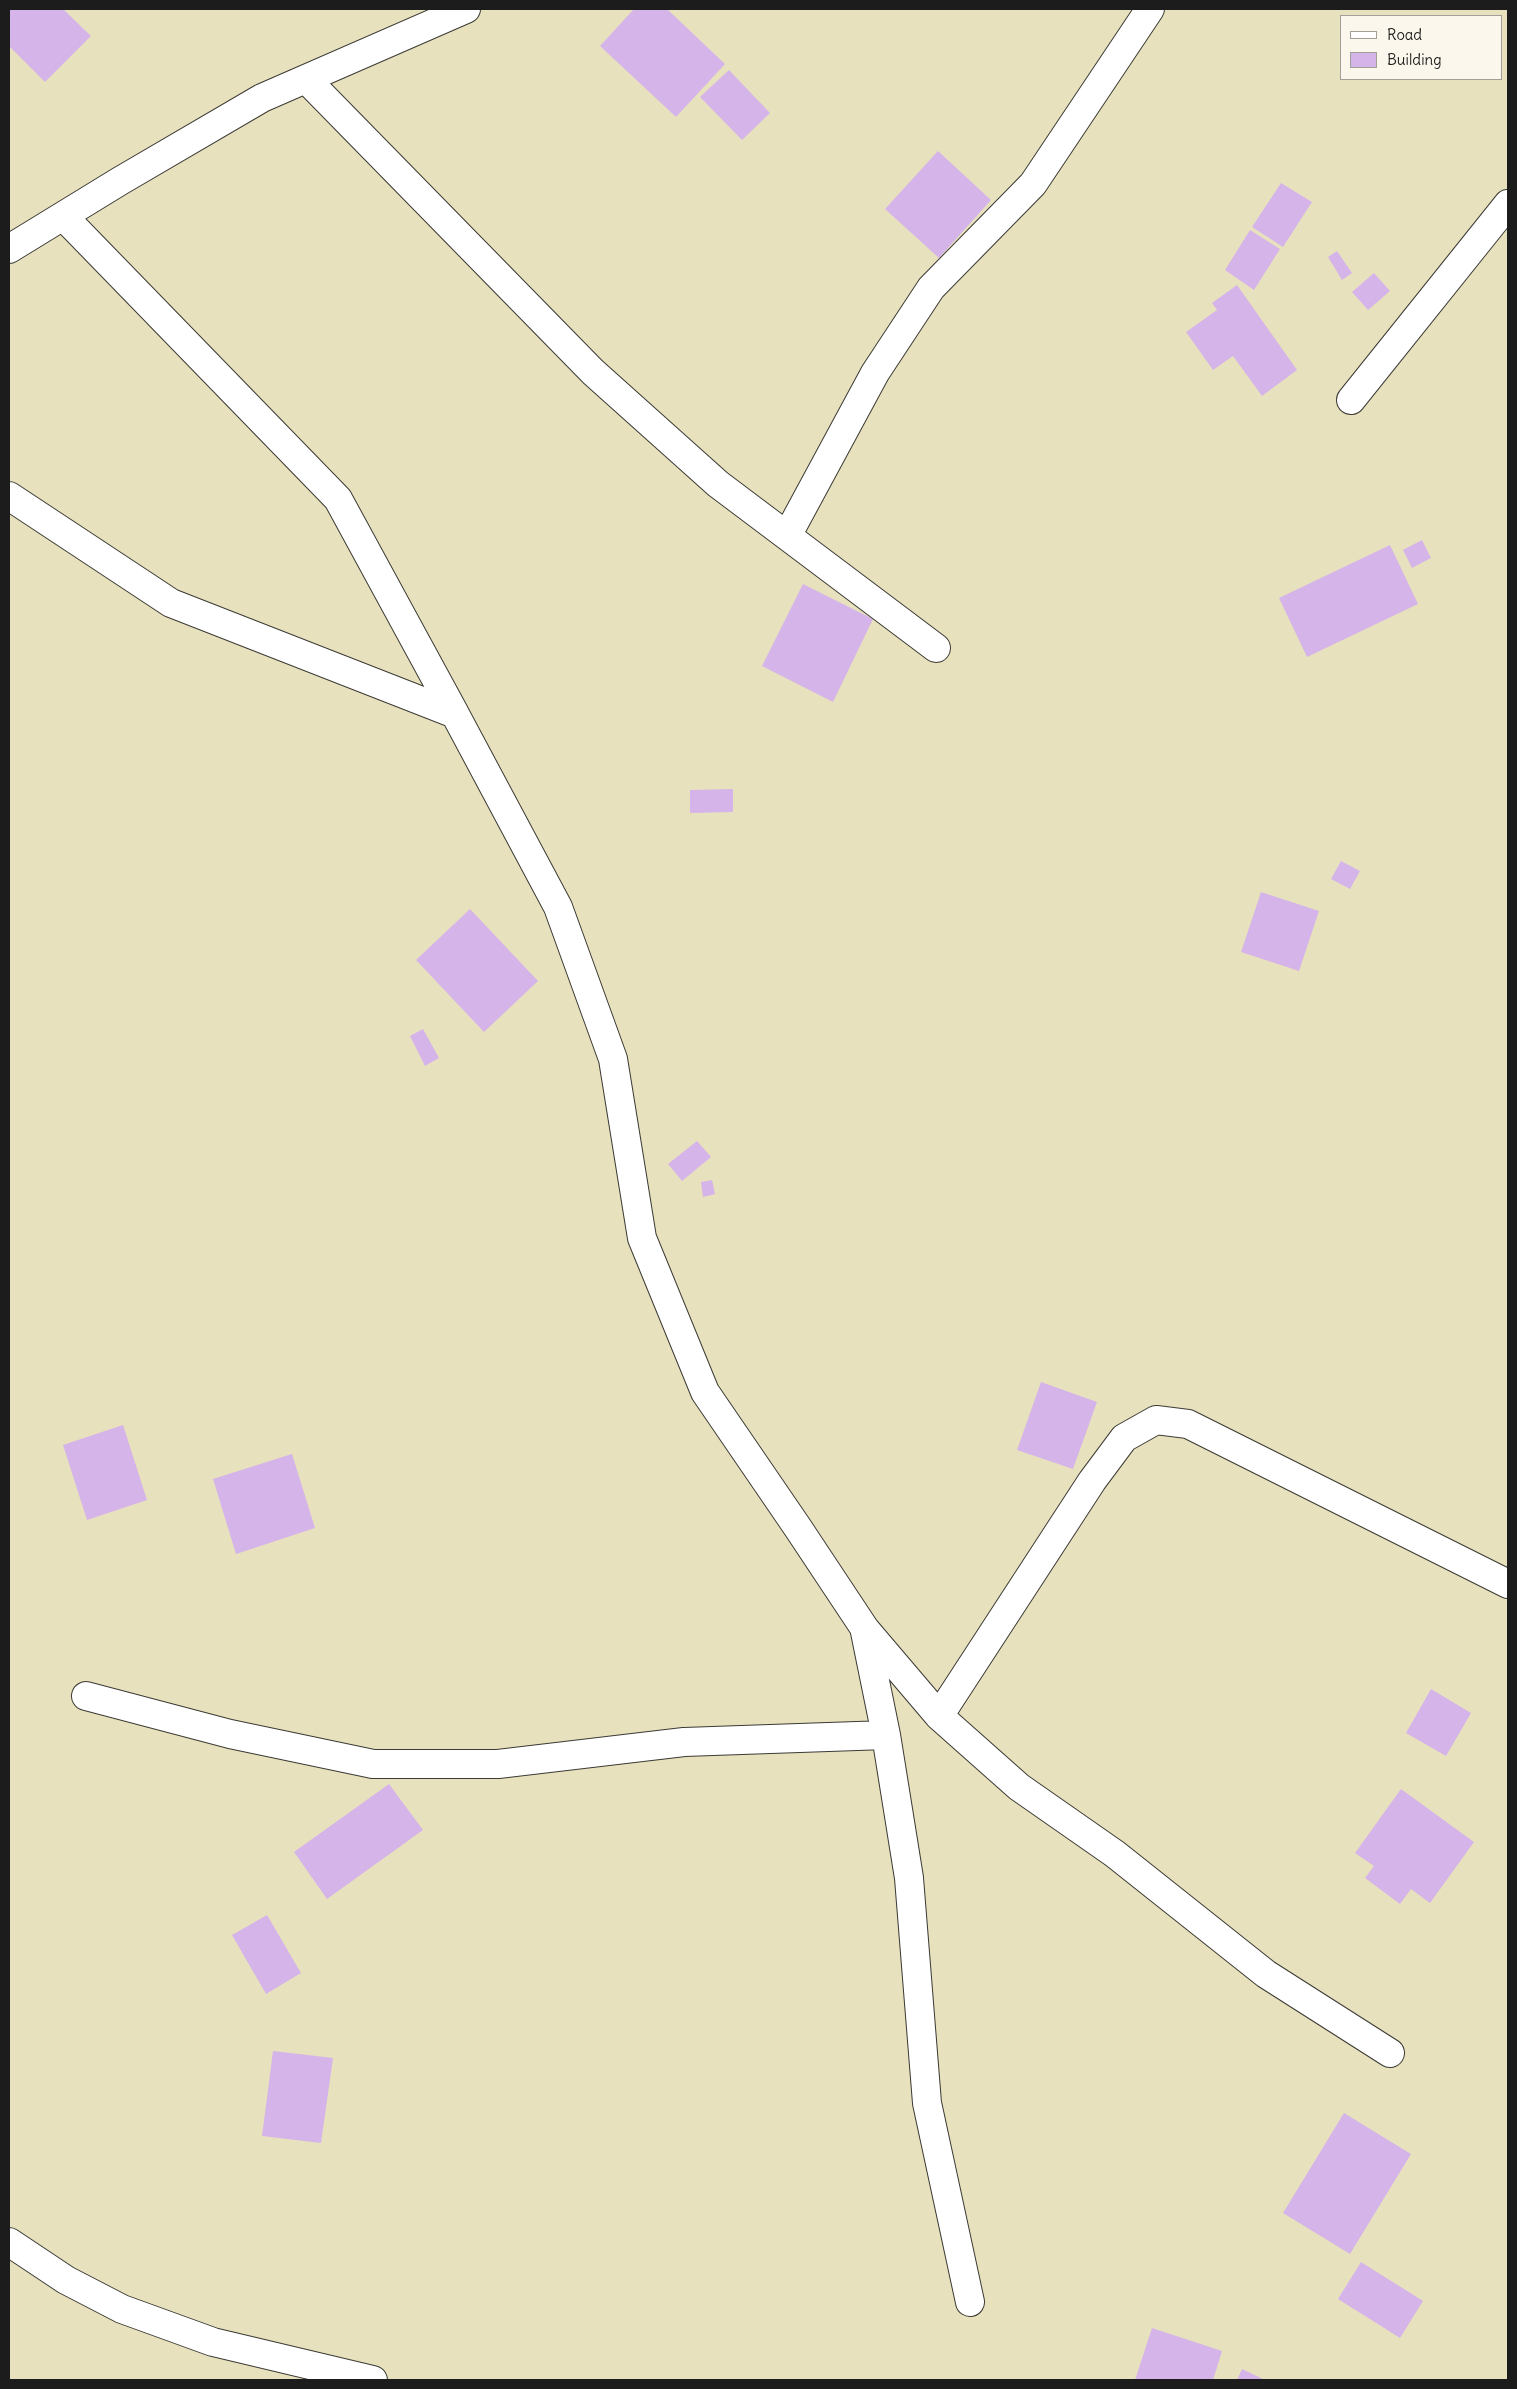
<!DOCTYPE html>
<html>
<head>
<meta charset="utf-8">
<style>
  body { margin:0 }
  #map { position:relative; width:1517px; height:2389px; overflow:hidden; background:#e8e1be; font-family:Delius,sans-serif }
  canvas { display:block }
  .frame { position:absolute; inset:0; border:10px solid #1c1c1c; pointer-events:none }
  .legend { position:absolute; left:1340px; top:15px; width:162px; height:65px; box-sizing:border-box; background:#fbf7ec; border:1px solid #a29f99; margin:0; padding:6px 9px; list-style:none; font-size:15px; color:#1c1c1c }
  .legend li { display:flex; align-items:center; gap:10px; height:25px }
  .legend b { width:25px; border:1px solid #a29f99 }
</style>
</head>
<body>
<div id="map">
<canvas width="1517" height="2389"></canvas>
<div class="frame"></div>
<ul class="legend">
<li><b style="height:6px;background:#fff"></b>Road</li>
<li><b style="height:14px;background:#d5b4e9"></b>Building</li>
</ul>
</div>
<script>
const c = document.querySelector('canvas').getContext('2d');
c.lineJoin = 'round';
function paint(path, color) { c.fillStyle = color; c.fill(path, 'evenodd'); }
const poly = rows => new Path2D(rows.map(r => 'M' + r).join(''));
function strokePath(path, color, width, dash) { c.strokeStyle = color; c.lineWidth = width; c.lineCap = dash ? 'butt' : 'round'; c.setLineDash(dash || []); c.stroke(path); }
paint(poly([
  [9,9,63,9,91,36,45,82,9,46],
  [634,9,667,9,725,64,676,117,600,46],
  [729,70,770,113,742,140,700,97],
  [938,151,991,200,939,258,885,209],
  [1281,183,1312,202,1283,247,1252,227],
  [1250,230,1280,249,1254,290,1225,270],
  [1337,251,1352,273,1342,280,1328,257],
  [1374,273,1390,291,1368,310,1352,292],
  [1237,285,1297,370,1262,396,1233,356,1213,370,1186,332,1217,310,1212,303],
  [1422,540,1431,558,1412,568,1403,550],
  [1390,545,1418,604,1307,657,1279,598],
  [803,584,873,619,833,702,762,666],
  [733,789,733,812,690,813,690,790],
  [1341,861,1360,871,1350,889,1331,879],
  [1261,892,1319,911,1299,971,1241,952],
  [470,909,538,981,484,1032,416,960],
  [423,1029,439,1058,425,1066,410,1036],
  [697,1141,711,1157,682,1181,668,1164],
  [712,1180,715,1194,703,1197,701,1182],
  [1041,1382,1097,1402,1073,1469,1017,1450],
  [123,1425,147,1500,87,1520,63,1445],
  [292,1454,315,1528,236,1554,213,1479],
  [1431,1689,1471,1713,1446,1756,1406,1733],
  [389,1784,423,1830,327,1899,294,1852],
  [1401,1789,1474,1842,1430,1903,1411,1889,1400,1904,1365,1878,1374,1866,1355,1853],
  [267,1915,301,1973,266,1994,232,1935],
  [273,2051,333,2058,321,2143,262,2136],
  [1344,2113,1411,2154,1350,2254,1283,2213],
  [1361,2262,1423,2301,1400,2338,1338,2299],
  [1152,2328,1222,2351,1213,2380,1135,2380],
  [1242,2369,1265,2380,1237,2380]
]), '#d5b4e9');
const minor = poly([
  [306,79,593,372,718,484,936,648],
  [63,216,338,499,455,714],
  [9,249,120,181,262,98,466,9],
  [1351,400,1508,204],
  [9,496,171,603,455,714,558,907,613,1059,642,1238,705,1392,798,1528,865,1629,939,1716,1019,1787,1115,1854,1266,1974,1390,2053],
  [787,536,875,373,931,288,1033,184,1150,9],
  [865,1632,886,1735,909,1878,927,2103,970,2302],
  [86,1696,230,1734,373,1764,498,1764,684,1742,886,1735],
  [939,1716,1092,1481,1124,1438,1156,1420,1188,1424,1508,1584],
  [9,2242,66,2280,122,2309,213,2342,373,2380]
]);
strokePath(minor, '#3b3a34', 30);
strokePath(minor, '#fff', 28);
</script>
</body>
</html>
